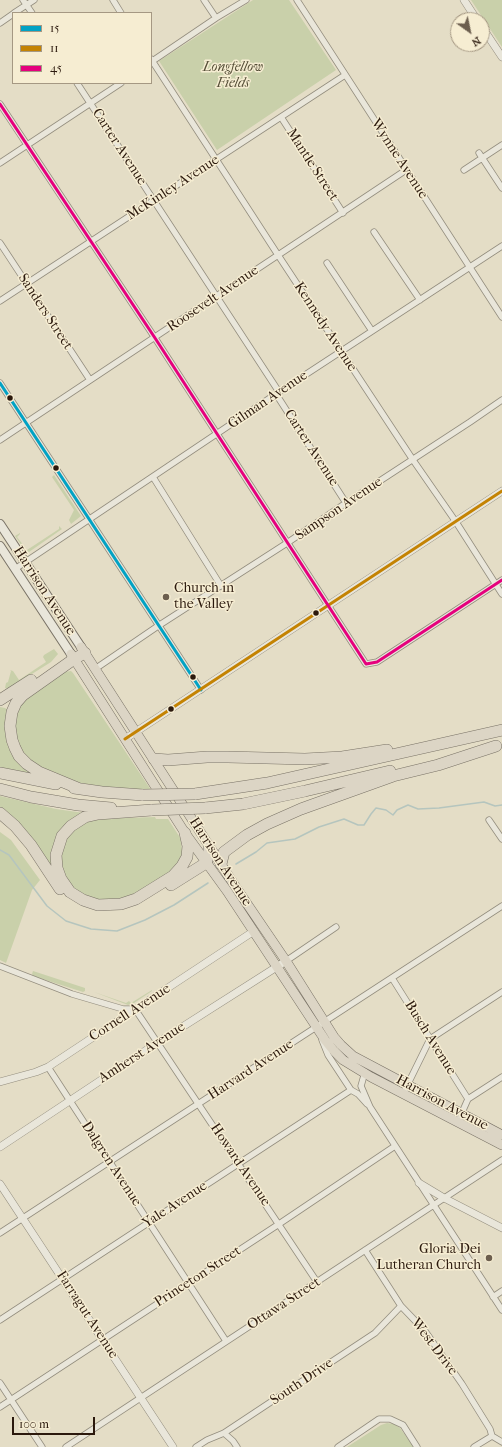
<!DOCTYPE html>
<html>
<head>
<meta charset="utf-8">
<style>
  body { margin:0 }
  #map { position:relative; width:502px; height:1447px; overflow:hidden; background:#e4ddc6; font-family:"IM FELL French Canon",serif }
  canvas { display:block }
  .legend { position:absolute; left:12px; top:12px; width:140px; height:72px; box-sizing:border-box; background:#f6edd2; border:1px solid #a59883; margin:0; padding:5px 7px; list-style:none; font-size:12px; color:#2b190d }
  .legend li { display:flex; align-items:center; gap:8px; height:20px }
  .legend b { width:20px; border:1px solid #a59883 }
  .north { position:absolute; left:450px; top:12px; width:40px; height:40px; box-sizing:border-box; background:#f6edd2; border:1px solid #a59883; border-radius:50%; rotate:147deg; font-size:11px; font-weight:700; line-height:16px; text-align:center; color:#2b190d }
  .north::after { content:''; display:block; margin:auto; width:14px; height:18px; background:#6c5e4e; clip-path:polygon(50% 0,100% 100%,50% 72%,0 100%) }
  .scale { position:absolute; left:12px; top:1417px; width:83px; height:18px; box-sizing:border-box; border:2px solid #2b190d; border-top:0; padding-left:5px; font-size:12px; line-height:14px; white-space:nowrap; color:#2b190d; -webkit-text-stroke:3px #f6edd2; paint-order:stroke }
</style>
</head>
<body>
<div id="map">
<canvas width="502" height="1447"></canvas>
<ul class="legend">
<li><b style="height:5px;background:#02a2c4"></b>15</li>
<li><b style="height:5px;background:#c48303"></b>11</li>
<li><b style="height:5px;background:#e5007d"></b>45</li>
</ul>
<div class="north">N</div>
<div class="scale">100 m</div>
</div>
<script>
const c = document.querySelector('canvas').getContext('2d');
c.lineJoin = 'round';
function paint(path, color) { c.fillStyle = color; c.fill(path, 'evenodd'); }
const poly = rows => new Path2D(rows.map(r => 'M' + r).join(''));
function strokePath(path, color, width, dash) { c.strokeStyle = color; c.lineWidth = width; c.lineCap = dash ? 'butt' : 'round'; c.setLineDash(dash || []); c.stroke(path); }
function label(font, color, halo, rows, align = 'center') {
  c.font = font + ' "IM FELL French Canon",serif'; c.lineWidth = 3; c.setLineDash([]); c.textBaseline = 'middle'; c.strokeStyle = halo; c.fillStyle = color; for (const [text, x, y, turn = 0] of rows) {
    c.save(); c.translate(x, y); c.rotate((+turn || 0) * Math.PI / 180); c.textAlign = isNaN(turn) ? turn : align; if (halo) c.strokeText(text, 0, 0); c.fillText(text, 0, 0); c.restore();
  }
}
paint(poly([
  [253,0,289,0,336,70,217,150,159,61],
  [471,0,502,0,502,47],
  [54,475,81,516,71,524,69,520,74,510,52,477],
  [59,526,62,529,29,552,24,549,15,536,20,533,20,534,17,537,27,550,59,529],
  [54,649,58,654,51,662,8,689,5,688,6,683,8,682,11,671,10,670,13,671,19,680,46,662,43,657,44,655],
  [71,671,73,673,151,790,139,791,138,789,133,791,91,785,66,780,26,761,13,734,13,723,21,703,64,672],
  [0,707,5,708,8,710,5,718,5,733,11,754,22,767,33,775,0,768],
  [0,796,56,809,84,813,71,821,50,865,0,808],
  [155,817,156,819,168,819,181,839,182,851,183,853,175,869,127,899,90,901,67,884,60,860,68,835,81,824,96,819],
  [0,832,11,840,40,880,32,890,6,963,0,960],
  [33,971,85,988,85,991,83,992,33,976,32,974],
  [152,990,152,991,134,1003,128,1005,94,992,126,1003,129,1001,131,1003],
  [387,1423,394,1424,400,1428,414,1447,347,1447,381,1425]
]), '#c9d0aa');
strokePath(poly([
  [0,850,9,855,47,906,66,921,91,929,117,931,145,920,174,905,208,883],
  [236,864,256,852,267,843,295,839,319,827,344,819,358,825,364,825,371,814,376,808,386,810,393,815,397,810,408,805,418,809,439,808,484,802,495,806,502,805]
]), '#b5c5be', 1.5);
const minor = poly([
  [23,0,32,13],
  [113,0,121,13],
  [204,0,216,18],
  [297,0,502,317],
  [14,13,34,0],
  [0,23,13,14],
  [151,59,278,255,413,460,456,522,502,594],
  [151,62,216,18,246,0],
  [77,83,279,392],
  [0,104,155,338,366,664,377,662,502,580],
  [281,117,343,213],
  [479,153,502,188],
  [0,163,121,83],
  [464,170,502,145],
  [374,232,420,300],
  [0,243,90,380],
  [327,263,372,331],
  [0,301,345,75],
  [0,383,201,690],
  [276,394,346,503],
  [0,440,406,170],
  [153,477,221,586],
  [15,569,279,392,502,246],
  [95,669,158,626,287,543,346,503,470,422,502,400],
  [489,820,502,839],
  [286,961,336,927],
  [0,966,72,994,123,1009,135,1009,317,1282],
  [392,978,468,1099],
  [322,1040,328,1055,351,1090,358,1094,367,1104],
  [48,1067,226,1341],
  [365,1072,361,1086,370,1107,502,1310],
  [403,1094,430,1039,502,992],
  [460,1117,468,1099,502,1077],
  [0,1233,502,906],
  [365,1250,401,1306,425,1331,462,1384,490,1429,492,1436,502,1442],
  [493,1297,502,1291],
  [0,1320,351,1090],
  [0,1383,42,1447],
  [0,1407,279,1224,395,1146],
  [224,1433,233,1441,237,1447],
  [66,1447,502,1160],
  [196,1447,207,1440,224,1433,375,1333,401,1306],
  [338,1447,379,1419,390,1419,403,1425,417,1447],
  [474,1447,492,1436]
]);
const tertiary = poly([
  [464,0,477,20],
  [482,27,502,57],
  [125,739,502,491],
  [0,1082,36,1072,48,1067,254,931],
  [0,1147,157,1043,286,961],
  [419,1183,444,1198,502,1228],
  [0,1184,173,1447]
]);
const secondary = poly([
  [0,524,81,647],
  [0,546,71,654]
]);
const primary = poly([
  [81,647,235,886,286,961,334,1037,341,1045,353,1056,502,1135],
  [71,654,185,833,227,891,325,1040,334,1051,343,1060,371,1077,502,1145]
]);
const motorway = poly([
  [0,700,31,680],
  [154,759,168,760,207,757,228,757,305,759,342,757,387,750],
  [0,773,56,784],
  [74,788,102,792,143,795],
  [0,789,31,797,78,805,111,808],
  [80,789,39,772,27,764,19,756,15,748,12,740,10,726,12,712,16,703,23,695,74,659,85,653],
  [195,794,267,783,502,730],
  [205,808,243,804,305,791,390,771],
  [152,810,98,814,85,817,71,826,62,836,56,855,57,868,61,879,70,892,83,900,98,905,121,904,136,899,173,876,182,866,187,857,188,846,185,833],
  [0,813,15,826,31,845,60,889],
  [221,864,224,852,247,835,267,824,301,809,393,776,438,765,496,746],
  [171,885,206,863,209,854,209,846]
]);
strokePath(minor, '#938d7e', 7);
strokePath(tertiary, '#938d7e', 8);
strokePath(secondary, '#797266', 10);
strokePath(primary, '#797266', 10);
strokePath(motorway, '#797266', 12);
strokePath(minor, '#e9e6da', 5.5);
strokePath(tertiary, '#e9e6da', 7);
strokePath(secondary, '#e9e6da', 8);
strokePath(primary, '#dcd5c5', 9);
strokePath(motorway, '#dcd5c5', 11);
const motorwayBridge = poly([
  [143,795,195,794],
  [152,810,205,808]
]);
strokePath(motorwayBridge, '#797266', 12, []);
strokePath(motorwayBridge, '#dcd5c5', 11);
strokePath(poly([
  [0,383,201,690]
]), '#02a2c4', 3);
strokePath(poly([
  [125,739,502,491]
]), '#c48303', 3);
strokePath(poly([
  [0,104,155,338,366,664,377,662,502,580]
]), '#e5007d', 3);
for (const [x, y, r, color] of [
  [10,398,3.5,"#2b190d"],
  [56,468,3.5,"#2b190d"],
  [166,597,4,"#6c5e4e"],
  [316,613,3.5,"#2b190d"],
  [193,677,3.5,"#2b190d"],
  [171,709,3.5,"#2b190d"],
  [489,1258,4,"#6c5e4e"]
]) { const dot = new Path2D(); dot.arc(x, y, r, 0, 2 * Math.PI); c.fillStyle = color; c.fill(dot); strokePath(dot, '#f6edd2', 1.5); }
label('italic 14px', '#544d36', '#f6edd2', [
  ["Longfellow",233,68],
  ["Fields",233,84]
]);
label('14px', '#2b190d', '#f6edd2', [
  ["Carter Avenue",119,147,57],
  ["Wynne Avenue",399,159,57],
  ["Mantle Street",312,165,57],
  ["McKinley Avenue",173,188,-33],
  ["Roosevelt Avenue",213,299,-34],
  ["Sanders Street",45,312,57],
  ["Kennedy Avenue",325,327,57],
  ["Gilman Avenue",268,400,-34],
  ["Carter Avenue",311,448,57],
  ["Sampson Avenue",339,509,-34],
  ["Harrison Avenue",44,591,57],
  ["Harrison Avenue",220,862,57],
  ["Cornell Avenue",130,1013,-33],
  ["Busch Avenue",430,1038,58],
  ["Amherst Avenue",142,1053,-33],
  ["Harvard Avenue",251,1070,-33],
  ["Harrison Avenue",442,1103,28],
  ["Dalgren Avenue",111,1164,57],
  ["Howard Avenue",240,1165,56],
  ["Yale Avenue",175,1205,-33],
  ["Princeton Street",198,1277,-33],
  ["Ottawa Street",284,1304,-33],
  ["Farragut Avenue",87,1315,57],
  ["West Drive",434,1347,53],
  ["South Drive",302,1382,-34]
]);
label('14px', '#2b190d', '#f6edd2', [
  ["Church in",174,589],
  ["the Valley",174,605],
  ["Gloria Dei",481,1250,"right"],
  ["Lutheran Church",481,1266,"right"]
], 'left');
</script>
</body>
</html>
